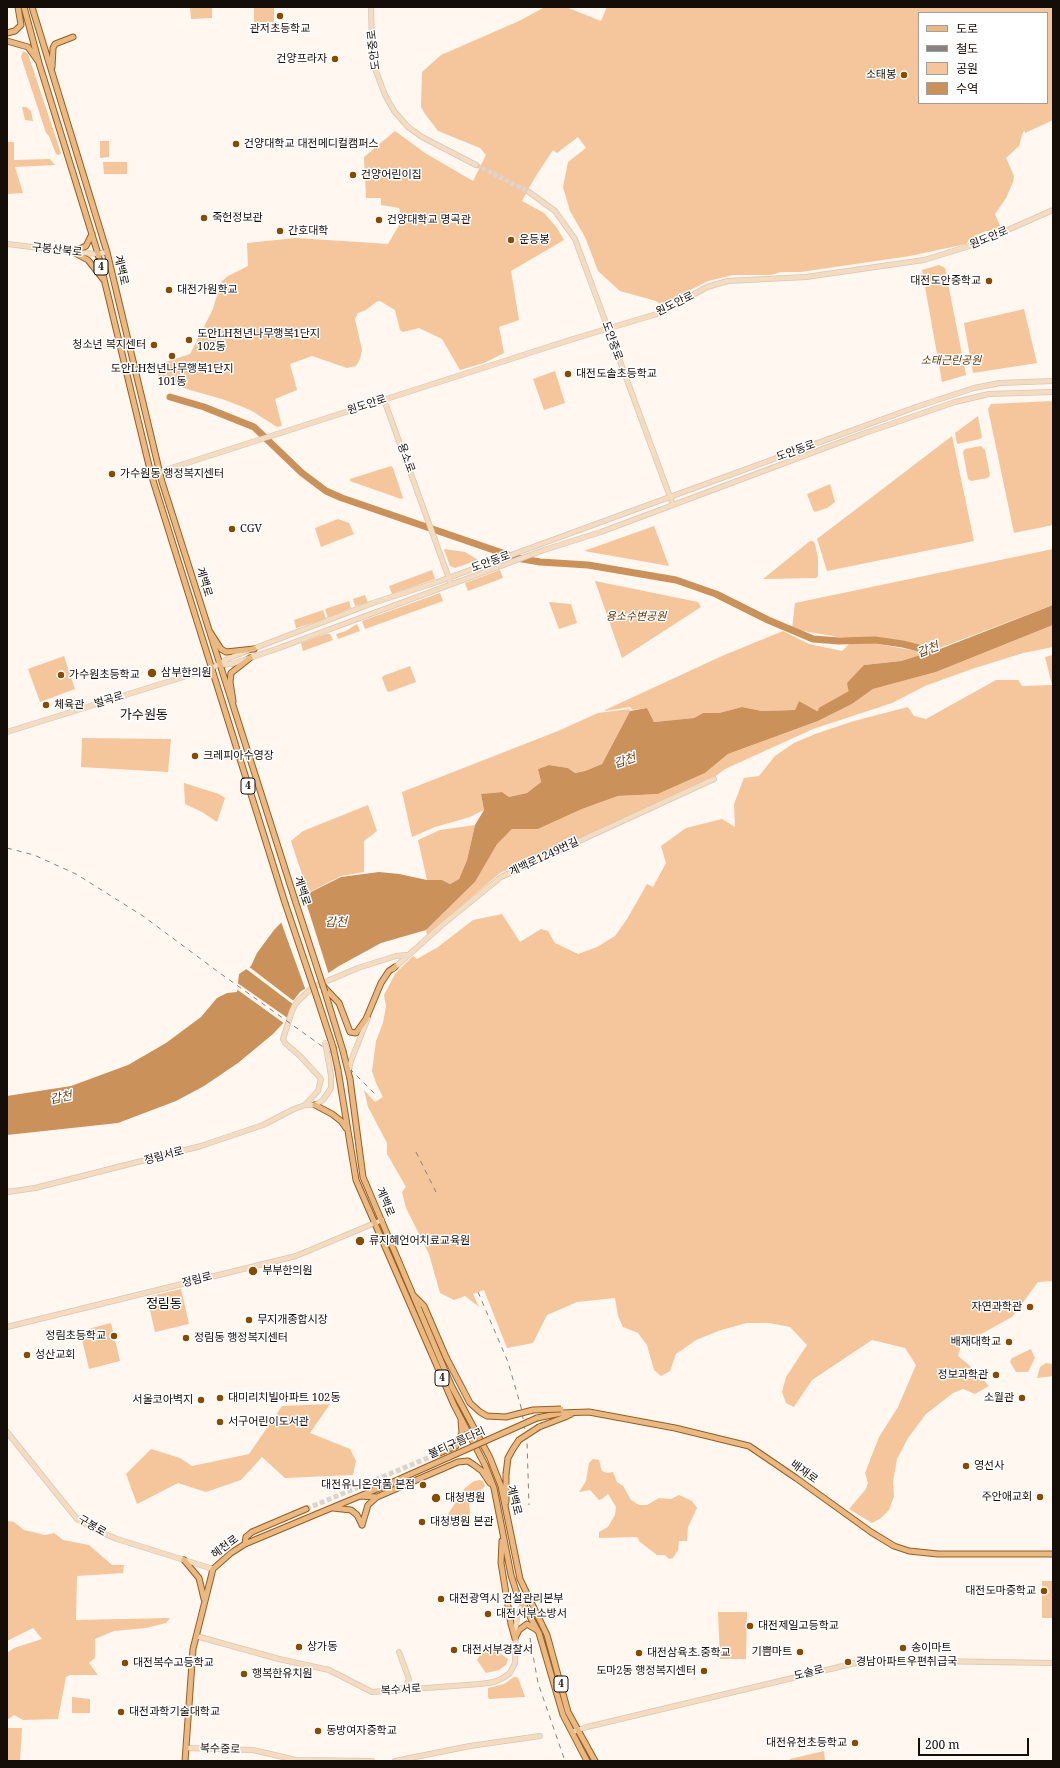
<!DOCTYPE html>
<html>
<head>
<meta charset="utf-8">
<style>
  body { margin:0 }
  #map { position:relative; width:1060px; height:1768px; overflow:hidden; background:#fff7f0; font-family:"Noto Serif","Noto Sans KR",serif }
  canvas { display:block }
  .frame { position:absolute; inset:0; border:8px solid #140d08; pointer-events:none }
  .legend { position:absolute; left:918px; top:12px; width:130px; height:92px; box-sizing:border-box; background:#fff; border:1px solid #a19e9c; margin:0; padding:5px 7px; list-style:none; font-size:12px; color:#140d08 }
  .legend li { display:flex; align-items:center; gap:8px; height:20px }
  .legend b { width:20px; border:1px solid #a19e9c }
  .scale { position:absolute; left:918px; top:1738px; width:111px; height:18px; box-sizing:border-box; border:2px solid #140d08; border-top:0; padding-left:5px; font-size:12px; line-height:14px; white-space:nowrap; color:#140d08; -webkit-text-stroke:3px #fff; paint-order:stroke }
</style>
</head>
<body>
<div id="map">
<canvas width="1060" height="1768"></canvas>
<div class="frame"></div>
<ul class="legend">
<li><b style="height:5px;background:#eab882"></b>도로</li>
<li><b style="height:5px;background:#89817b"></b>철도</li>
<li><b style="height:11px;background:#f5c69b"></b>공원</li>
<li><b style="height:11px;background:#cb915a"></b>수역</li>
</ul>
<div class="scale">200 m</div>
</div>
<script>
const c = document.querySelector('canvas').getContext('2d');
c.lineJoin = 'round';
function paint(path, color) { c.fillStyle = color; c.fill(path, 'evenodd'); }
const poly = rows => new Path2D(rows.map(r => 'M' + r).join(''));
function strokePath(path, color, width, dash) { c.strokeStyle = color; c.lineWidth = width; c.lineCap = dash ? 'butt' : 'round'; c.setLineDash(dash || []); c.stroke(path); }
function label(font, color, halo, rows, align = 'center') {
  c.font = font + ' "Noto Serif","Noto Sans KR",serif'; c.lineWidth = 3; c.setLineDash([]); c.textBaseline = 'middle'; c.strokeStyle = halo; c.fillStyle = color; for (const [text, x, y, turn = 0] of rows) {
    c.save(); c.translate(x, y); c.rotate((+turn || 0) * Math.PI / 180); c.textAlign = isNaN(turn) ? turn : align; if (halo) c.strokeText(text, 0, 0); c.fillText(text, 0, 0); c.restore();
  }
}
paint(poly([
  [190,7,212,7,212,18,191,19],
  [254,7,274,7,274,22,254,22],
  [545,7,566,7,601,21,607,7,1053,7,1053,120,1025,133,1025,131,1023,132,1019,146,1006,158,1014,176,1013,182,1006,198,995,214,1001,228,993,231,986,231,974,236,966,244,910,256,801,272,781,272,771,275,733,275,708,281,661,305,656,301,620,291,598,271,585,237,570,211,563,187,568,162,586,148,578,137,557,153,553,150,534,179,522,201,544,213,557,228,564,240,511,271,519,320,499,327,504,353,484,363,460,370,442,339,419,328,403,332,400,330,395,310,380,301,376,302,366,310,358,313,355,319,362,350,360,359,356,366,347,368,312,356,290,364,297,390,275,399,282,426,277,427,252,411,243,407,222,399,190,390,159,379,156,365,190,354,213,309,221,282,228,276,248,266,247,243,296,238,388,244,402,220,399,208,381,205,381,198,366,198,364,157,395,131,425,153,473,181,486,155,480,148,438,131,425,114,421,107,422,72,441,55,519,21],
  [919,13,1047,13,1047,103,919,103],
  [23,51,28,54,61,153,59,155,56,154,49,136,46,133,21,57],
  [22,107,26,107,31,111,33,121,25,120],
  [100,141,109,141,109,157,100,158],
  [7,142,14,142,14,160,50,159,55,165,15,167,23,193,7,194],
  [103,162,127,162,127,174,104,174],
  [939,265,945,268,966,375,942,382,922,270],
  [1024,309,1037,363,973,373,964,323],
  [555,371,565,403,544,410,533,379],
  [1053,401,1053,525,1014,533,988,409,991,404],
  [978,416,982,437,980,439,957,444,955,433],
  [952,436,974,541,827,571,817,539],
  [981,446,985,450,990,475,988,478,971,481,968,479,963,452,965,449],
  [391,466,393,468,403,498,401,499,350,481,350,479],
  [830,484,835,502,827,508,815,512,813,510,807,494],
  [338,519,349,523,354,534,321,547,315,528],
  [654,526,669,566,584,551],
  [810,541,813,541,815,544,818,558,818,576,816,578,763,579],
  [444,549,465,552,478,560,455,568,450,566],
  [1053,549,1053,605,934,650,927,646,901,640,838,637,792,629,795,603],
  [432,570,435,579,392,594,389,586],
  [500,570,503,578,468,591,465,583],
  [595,581,698,602,701,607,622,658],
  [440,593,443,601,365,629,362,621],
  [365,595,368,603,355,606,353,599],
  [349,601,351,608,328,618,325,609],
  [549,602,571,604,577,623,559,629],
  [323,610,326,619,296,628,294,620],
  [357,624,360,631,338,639,336,634,346,631],
  [1053,625,1053,647,1023,653,972,669,925,686,892,703,813,729,725,769,712,779,656,805,500,873,427,935,426,930,475,882,497,843,512,829,538,829,582,809,618,796,658,794,705,773,728,754,818,721,852,704,873,689,936,672],
  [783,631,809,644,842,651,849,644,866,642,928,653,901,661,864,665,851,698,817,711,799,701,795,710,762,711,742,707,719,713,703,713,694,718,654,722,647,708,633,710,630,707,605,711,605,710,722,656],
  [326,634,330,634,333,640,303,651,301,643],
  [1053,655,1053,1281,1038,1282,1012,1317,961,1345,958,1356,968,1364,989,1386,975,1394,963,1389,953,1393,926,1414,908,1438,897,1459,893,1482,894,1496,889,1510,881,1518,872,1523,849,1509,866,1489,868,1483,865,1473,879,1437,898,1407,916,1365,905,1348,872,1340,812,1380,794,1407,786,1403,782,1392,786,1377,807,1345,790,1327,769,1323,747,1323,721,1330,696,1340,676,1354,670,1371,661,1376,654,1370,647,1345,638,1333,623,1327,618,1316,615,1298,577,1302,547,1315,533,1343,507,1348,484,1290,473,1294,479,1307,465,1296,454,1300,440,1293,429,1254,406,1208,402,1192,406,1187,387,1154,387,1143,368,1107,364,1090,375,1102,383,1097,376,1083,372,1071,376,1041,383,1023,386,1006,384,995,395,974,413,956,417,959,438,947,473,920,502,914,520,942,541,929,548,931,555,943,578,954,597,947,615,936,627,919,647,884,653,887,666,863,661,846,686,828,722,819,735,827,734,804,744,778,759,776,775,756,794,743,815,734,854,721,908,707,914,716,926,719,996,680,1018,680,1022,686,1052,685,1045,657],
  [64,656,75,689,40,702,28,669],
  [410,666,416,682,389,692,387,691,382,678,383,676],
  [629,709,630,711,602,764,585,771,575,773,568,768,549,765,538,769,541,782,527,793,509,797,502,792,481,794,484,810,470,817,435,827,412,837,402,792,558,731,598,713],
  [82,738,171,739,168,772,81,767],
  [184,783,219,794,225,798,217,822,202,812,185,804],
  [368,805,377,831,364,841,364,872,341,876,308,893,291,841,303,831],
  [475,825,467,860,459,879,450,884,442,880,427,880,418,840,440,830],
  [181,1289,189,1324,155,1332,147,1297],
  [111,1323,120,1361,89,1369,80,1331],
  [1031,1349,1035,1358,1028,1372,1016,1372,1010,1362,1012,1358],
  [1046,1363,1053,1364,1053,1376,1037,1378,1040,1367],
  [330,1404,310,1433,350,1449,356,1461,353,1475,285,1478,262,1457,241,1480,206,1492,178,1483,137,1504,126,1474,151,1449,180,1458,192,1466,249,1454,282,1406],
  [593,1459,599,1460,602,1471,607,1473,613,1472,617,1482,623,1486,631,1500,639,1505,647,1505,659,1498,671,1499,679,1495,692,1501,697,1508,688,1527,687,1541,679,1541,678,1550,673,1558,669,1559,665,1555,657,1555,640,1542,637,1537,599,1538,599,1532,608,1527,615,1515,616,1507,608,1494,602,1499,599,1500,590,1490,579,1492,586,1481,589,1463],
  [480,1480,483,1481,485,1486,469,1503,471,1523,446,1526,448,1514,465,1488,474,1481],
  [7,1521,14,1522,24,1530,45,1535,54,1533,63,1540,89,1545,112,1565,124,1565,123,1573,77,1576,76,1620,170,1618,166,1623,146,1628,114,1631,95,1639,95,1658,89,1663,98,1675,70,1675,66,1677,58,1719,23,1720,14,1715,7,1720,7,1653,14,1648,42,1639,33,1628,7,1641],
  [1053,1581,1053,1618,1042,1618,1042,1581],
  [718,1612,747,1612,746,1659,720,1659],
  [487,1644,508,1659,506,1665,499,1670,486,1673,477,1660],
  [514,1677,517,1677,519,1680,525,1697,489,1699,488,1697,488,1688,504,1684],
  [72,1697,90,1699,90,1713,72,1713],
  [7,1728,22,1728,20,1761,7,1761],
  [824,1751,825,1761,789,1761,790,1759]
]), '#f5c69b');
paint(poly([
  [1053,605,1053,625,936,672,873,689,852,704,818,721,728,754,705,773,658,794,618,796,582,809,538,829,512,829,497,844,475,882,426,930,381,943,339,966,300,992,293,1001,288,1018,273,1034,238,1063,204,1086,176,1101,118,1123,7,1135,7,1096,71,1086,128,1065,166,1043,201,1017,217,998,227,993,237,992,239,974,251,966,257,953,274,930,311,892,341,877,379,872,399,874,427,880,442,880,450,884,459,879,467,860,475,825,484,810,481,794,502,792,509,797,527,793,541,782,538,769,549,765,568,768,575,773,585,771,602,764,630,711,647,708,654,722,694,718,703,713,719,713,742,707,762,711,795,710,799,701,817,711,850,698,847,683,864,665,901,661,940,649]
]), '#cb915a');
paint(poly([
  [304,896,329,975,306,991,280,919],
  [248,966,295,1002,294,1005,245,968],
  [236,982,289,1019,285,1024,235,988]
]), '#fff7f0');
strokePath(poly([
  [170,397,204,407,254,427,302,473,326,491,342,498,517,558,540,562,588,565,676,580,716,594,768,620,813,639,839,641,875,640,903,644,927,650,935,654,938,658],
  [822,710,858,690]
]), '#cb915a', 7);
strokePath(poly([
  [476,165,529,192]
]), '#dcd4cd', 4.5, [4.5, 2]);
strokePath(poly([
  [306,1509,437,1454]
]), '#dcd4cd', 5, [5, 2.5]);
const secondary = poly([
  [371,7,372,45,374,66,385,95,394,111,408,127,422,137,476,165],
  [529,192,555,211,575,239,673,505],
  [7,244,73,252,98,254,107,252],
  [384,400,451,584],
  [159,472,573,339,660,313,707,287,728,281,806,277,924,260,976,244,1053,210],
  [219,665,232,664,279,648,544,550,601,532,865,433,955,402,989,394,1053,392],
  [7,732,212,668,229,658,373,603,440,581,916,407,974,388,1000,383,1053,381],
  [393,969,442,925,501,877,714,779],
  [351,1061,368,1018],
  [305,1105,318,1091,321,1079,300,1056,285,1043,283,1039,292,1011,296,1003,313,987,358,968,396,956,407,955],
  [7,1192,35,1188,201,1146,263,1125,294,1109,305,1105,315,1105,323,1100,331,1088,331,1076,329,1064],
  [7,1327,296,1256,382,1220],
  [7,1432,77,1519,100,1532,117,1539,213,1569],
  [196,1636,279,1659,329,1670,372,1692,480,1684,494,1682,503,1678,510,1673,515,1663,516,1626,517,1617,521,1608,529,1599],
  [399,1689,406,1686,409,1679,399,1652],
  [572,1732,587,1727,868,1660,1053,1663],
  [186,1748,253,1750,296,1760,372,1761],
  [395,1761,470,1746,540,1736]
]);
const primary = poly([
  [24,7,39,63,98,254,151,474,285,903],
  [32,7,107,252,162,482,294,897],
  [7,33,15,31,21,25,18,7],
  [7,41,28,47,38,61],
  [52,67,53,48,55,44,73,37],
  [73,252,88,260,103,279],
  [73,252,86,246,92,234],
  [210,632,221,649,226,652,254,649],
  [233,701,230,682,231,673,250,658],
  [323,986,339,1003,350,1032,356,1033,366,1019,381,983,389,971,395,967],
  [325,992,343,1051],
  [317,998,333,1047],
  [338,1070,356,1180,454,1405,485,1465,494,1488,511,1575,516,1591,539,1633,563,1715,587,1761],
  [350,1079,363,1177,452,1387,490,1458,501,1486,520,1579,547,1635,568,1712,595,1761],
  [315,1105,332,1114,341,1121,346,1128],
  [413,1295,424,1306,446,1357],
  [537,1418,561,1413,589,1412,675,1428,749,1446,796,1478,871,1532,894,1546,909,1551,938,1554,1053,1554],
  [539,1427,565,1417,573,1413],
  [437,1454,456,1446,462,1433,461,1420],
  [506,1474,506,1502],
  [360,1496,377,1497],
  [333,1508,351,1510,357,1515,362,1525],
  [362,1525,368,1505,377,1497,458,1462,468,1461,474,1465,482,1471,490,1483],
  [502,1541,501,1563,511,1624,515,1638],
  [245,1544,246,1537,252,1532,306,1509],
  [184,1560,199,1578,204,1599],
  [515,1638,519,1630,527,1624,537,1630],
  [185,1761,193,1649,213,1569,231,1553,245,1544,384,1486]
]);
strokePath(secondary, '#dac7b6', 6);
strokePath(primary, '#965e21', 7);
strokePath(secondary, '#f4dcc0', 4.5);
strokePath(primary, '#eab882', 5);
strokePath(poly([
  [7,848,34,855,76,874,143,916,217,971,340,1059,378,1097],
  [416,1152,436,1192],
  [478,1292,508,1362,521,1407,527,1441,529,1505],
  [530,1638,538,1683,565,1761]
]), '#89817b', 1, [5, 5]);
const secondaryBridge = poly([
  [325,1042,329,1064],
  [349,1069,351,1061]
]);
const primaryBridge = poly([
  [294,897,325,992],
  [285,903,317,998],
  [333,1047,338,1070],
  [343,1051,350,1079],
  [446,1357,470,1403,480,1412,487,1416,506,1417,533,1410,561,1409],
  [506,1474,508,1458,513,1449,519,1440,539,1427],
  [384,1486,537,1418]
]);
strokePath(secondaryBridge, '#dac7b6', 6, []);
strokePath(primaryBridge, '#965e21', 7, []);
strokePath(secondaryBridge, '#f4dcc0', 4.5);
strokePath(primaryBridge, '#eab882', 5);
for (const [x, y, r, color] of [
  [280,16,4,"#854c00"],
  [335,59,4,"#854c00"],
  [904,75,4,"#854c00"],
  [236,144,4,"#854c00"],
  [353,175,4,"#854c00"],
  [204,218,4,"#854c00"],
  [379,220,4,"#854c00"],
  [280,231,4,"#854c00"],
  [511,240,4,"#854c00"],
  [989,281,4,"#854c00"],
  [169,290,4,"#854c00"],
  [189,340,4,"#854c00"],
  [154,345,4,"#854c00"],
  [172,356,4,"#854c00"],
  [568,374,4,"#854c00"],
  [112,474,4,"#854c00"],
  [232,529,4,"#854c00"],
  [152,673,5,"#854c00"],
  [61,675,4,"#854c00"],
  [46,705,4,"#854c00"],
  [195,756,4,"#854c00"],
  [360,1241,5,"#854c00"],
  [253,1271,5,"#854c00"],
  [1030,1307,4,"#854c00"],
  [249,1320,4,"#854c00"],
  [114,1336,4,"#854c00"],
  [186,1338,4,"#854c00"],
  [1009,1342,4,"#854c00"],
  [27,1355,4,"#854c00"],
  [996,1375,4,"#854c00"],
  [220,1398,4,"#854c00"],
  [1022,1398,4,"#854c00"],
  [201,1400,4,"#854c00"],
  [220,1422,4,"#854c00"],
  [966,1466,4,"#854c00"],
  [423,1485,4,"#854c00"],
  [1040,1497,4,"#854c00"],
  [436,1498,5,"#854c00"],
  [422,1522,4,"#854c00"],
  [1044,1591,4,"#854c00"],
  [441,1599,4,"#854c00"],
  [488,1614,4,"#854c00"],
  [750,1626,4,"#854c00"],
  [299,1647,4,"#854c00"],
  [903,1648,4,"#854c00"],
  [454,1650,4,"#854c00"],
  [800,1652,4,"#854c00"],
  [639,1653,4,"#854c00"],
  [848,1662,4,"#854c00"],
  [125,1663,4,"#854c00"],
  [704,1671,4,"#854c00"],
  [244,1674,4,"#854c00"],
  [121,1712,4,"#854c00"],
  [318,1731,4,"#854c00"],
  [855,1743,4,"#854c00"]
]) { const dot = new Path2D(); dot.arc(x, y, r, 0, 2 * Math.PI); c.fillStyle = color; c.fill(dot); strokePath(dot, '#fff', 1.5); }
for (const [x, y, w] of [
  [101,267,14],
  [248,786,14],
  [442,1378,14],
  [561,1684,14]
]) { const box = new Path2D(); box.roundRect(x - w / 2, y - 8, w, 16, 3); c.fillStyle = '#fff'; c.fill(box); strokePath(box, '#140d08', 1); }
label('bold 10px', '#140d08', null, [
  ["4",101,267],
  ["4",248,786],
  ["4",442,1378],
  ["4",561,1684]
]);
label('11px', '#140d08', '#fff', [
  ["관저초등학교",280,29,"center"],
  ["건양프라자",327,59,"right"],
  ["소태봉",896,75,"right"],
  ["건양대학교 대전메디컬캠퍼스",244,144],
  ["건양어린이집",361,175],
  ["죽헌정보관",212,218],
  ["건양대학교 명곡관",387,220],
  ["간호대학",288,231],
  ["운등봉",519,240],
  ["대전도안중학교",981,281,"right"],
  ["대전가원학교",177,290],
  ["도안LH천년나무행복1단지",197,334],
  ["102동",197,347],
  ["청소년 복지센터",146,345,"right"],
  ["도안LH천년나무행복1단지",172,369,"center"],
  ["101동",172,382,"center"],
  ["대전도솔초등학교",576,374],
  ["가수원동 행정복지센터",120,474],
  ["CGV",240,529],
  ["삼부한의원",161,673],
  ["가수원초등학교",69,675],
  ["체육관",54,705],
  ["크레피아수영장",203,756],
  ["류지혜언어치료교육원",369,1241],
  ["부부한의원",262,1271],
  ["자연과학관",1022,1307,"right"],
  ["무지개종합시장",257,1320],
  ["정림초등학교",106,1336,"right"],
  ["정림동 행정복지센터",194,1338],
  ["배재대학교",1001,1342,"right"],
  ["성산교회",35,1355],
  ["정보과학관",988,1375,"right"],
  ["대미리치빌아파트 102동",228,1398],
  ["소월관",1014,1398,"right"],
  ["서울코아벽지",193,1400,"right"],
  ["서구어린이도서관",228,1422],
  ["영선사",974,1466],
  ["대전유니온약품 본점",415,1485,"right"],
  ["주안애교회",1032,1497,"right"],
  ["대청병원",445,1498],
  ["대청병원 본관",430,1522],
  ["대전도마중학교",1036,1591,"right"],
  ["대전광역시 건설관리본부",449,1599],
  ["대전서부소방서",496,1614],
  ["대전제일고등학교",758,1626],
  ["상가동",307,1647],
  ["송이마트",911,1648],
  ["대전서부경찰서",462,1650],
  ["기쁨마트",792,1652,"right"],
  ["대전삼육초.중학교",647,1653],
  ["경남아파트우편취급국",856,1662],
  ["대전복수고등학교",133,1663],
  ["도마2동 행정복지센터",696,1671,"right"],
  ["행복한유치원",252,1674],
  ["대전과학기술대학교",129,1712],
  ["동방여자중학교",326,1731],
  ["대전유천초등학교",847,1743,"right"]
], 'left');
label('11px', '#140d08', '#fff', [
  ["도안중로",374,50,-97],
  ["원도안로",989,238,-22],
  ["구봉산북로",57,250,6],
  ["계백로",121,270,77],
  ["원도안로",675,304,-26],
  ["도안중로",612,341,70],
  ["원도안로",367,405,-18],
  ["도안동로",796,451,-20],
  ["용소로",406,458,70],
  ["도안동로",491,562,-20],
  ["계백로",204,582,73],
  ["벌곡로",109,700,-17],
  ["계백로1249번길",544,857,-25],
  ["계백로",302,891,72],
  ["정림서로",164,1156,-15],
  ["계백로",385,1202,67],
  ["정림로",197,1280,-14],
  ["불티구름다리",457,1443,-24],
  ["배재로",804,1472,36],
  ["계백로",514,1500,76],
  ["구봉로",92,1526,30],
  ["혜천로",225,1547,-37],
  ["도솔로",809,1673,-14],
  ["복수서로",401,1690,-4],
  ["복수중로",220,1749,2]
]);
label('italic 11px', '#5a3306', '#fff', [
  ["소태근린공원",951,361],
  ["용소수변공원",636,617]
]);
label('italic 12px', '#673f15', '#fff', [
  ["갑천",928,650,-21],
  ["갑천",625,761,-18],
  ["갑천",336,923],
  ["갑천",61,1098,-11]
]);
label('13px', '#140d08', '#fff', [
  ["가수원동",144,715],
  ["정림동",164,1304]
]);
</script>
</body>
</html>
